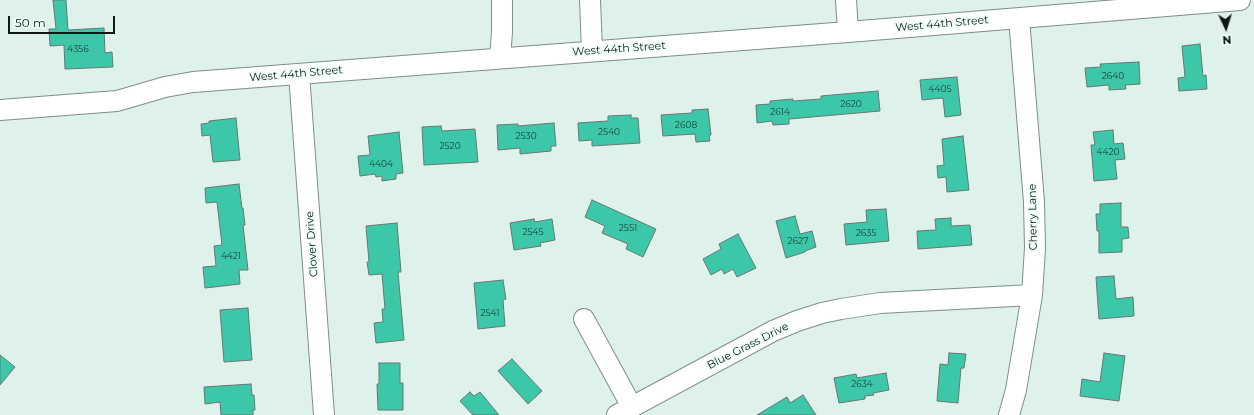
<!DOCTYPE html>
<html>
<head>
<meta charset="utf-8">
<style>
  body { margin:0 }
  #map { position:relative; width:1254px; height:415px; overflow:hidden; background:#dff1eb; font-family:Montserrat,sans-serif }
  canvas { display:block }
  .north { position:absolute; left:1206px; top:8px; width:40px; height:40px; -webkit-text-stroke:3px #ecfef8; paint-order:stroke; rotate:176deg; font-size:11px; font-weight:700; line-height:16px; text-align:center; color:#111715 }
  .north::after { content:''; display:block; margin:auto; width:14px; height:18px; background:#111715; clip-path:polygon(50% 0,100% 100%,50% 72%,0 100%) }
  .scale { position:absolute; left:8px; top:16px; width:107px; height:18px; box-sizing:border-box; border:2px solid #111715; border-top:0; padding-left:5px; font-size:12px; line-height:14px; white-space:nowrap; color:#111715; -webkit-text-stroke:3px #ecfef8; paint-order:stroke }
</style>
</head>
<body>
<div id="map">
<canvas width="1254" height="415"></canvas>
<div class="north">N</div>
<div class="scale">50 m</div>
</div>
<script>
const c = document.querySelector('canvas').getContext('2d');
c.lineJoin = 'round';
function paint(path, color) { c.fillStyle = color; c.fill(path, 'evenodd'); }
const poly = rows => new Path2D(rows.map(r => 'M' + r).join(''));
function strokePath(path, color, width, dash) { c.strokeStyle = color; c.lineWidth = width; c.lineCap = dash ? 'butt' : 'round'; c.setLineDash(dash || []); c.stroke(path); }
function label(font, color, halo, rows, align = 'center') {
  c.font = font + ' Montserrat,sans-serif'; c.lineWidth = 3.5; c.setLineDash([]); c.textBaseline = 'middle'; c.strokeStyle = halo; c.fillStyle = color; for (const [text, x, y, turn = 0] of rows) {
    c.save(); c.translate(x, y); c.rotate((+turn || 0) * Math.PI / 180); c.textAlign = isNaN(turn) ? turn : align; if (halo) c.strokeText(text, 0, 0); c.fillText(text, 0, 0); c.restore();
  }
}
const building = poly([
  [53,0,66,0,68,30,104,28,105,53,112,52,113,67,65,69,64,45,50,46,49,29,56,29,53,0],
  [1200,44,1203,76,1206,75,1207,89,1179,91,1178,78,1185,77,1182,46,1200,44],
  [1139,62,1140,84,1125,85,1126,89,1109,90,1109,85,1087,87,1085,68,1101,67,1100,64,1139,62],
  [957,77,961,115,945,117,943,98,922,100,920,80,957,77],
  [878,91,880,111,789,119,789,124,773,125,772,121,757,123,756,105,770,104,770,101,793,99,793,101,821,99,821,96,878,91],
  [708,109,711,135,709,135,710,141,696,142,695,134,663,136,661,115,692,113,692,110,708,109],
  [631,115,631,118,638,118,640,143,592,146,592,140,579,141,578,123,608,121,608,116,631,115],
  [236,118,240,160,213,162,210,135,202,136,201,124,209,123,209,121,236,118],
  [554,123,556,146,551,146,551,151,520,154,520,148,498,150,497,125,518,124,518,126,554,123],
  [441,126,442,131,475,129,478,162,424,165,422,127,441,126],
  [1113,130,1114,144,1123,143,1125,159,1115,160,1117,179,1094,181,1091,145,1095,145,1093,132,1113,130],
  [399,132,403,173,396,174,396,179,382,181,382,176,376,177,375,174,360,176,358,156,370,155,368,136,399,132],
  [963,136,969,190,947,192,946,177,938,178,937,166,944,165,942,139,963,136],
  [239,184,242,208,243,208,245,225,243,225,248,270,239,270,240,284,205,288,203,267,216,266,214,246,222,245,217,202,206,203,205,188,239,184],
  [592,200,656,229,643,257,626,249,628,244,602,233,605,226,585,217,592,200],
  [1121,203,1121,227,1128,227,1129,238,1122,239,1122,252,1099,253,1099,231,1097,231,1096,214,1100,214,1100,204,1121,203],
  [886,209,889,241,846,245,844,224,867,222,866,210,886,209],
  [795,216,800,234,812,231,816,247,805,251,805,252,786,258,776,221,795,216],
  [951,218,951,226,970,225,972,245,918,249,917,231,936,230,935,219,951,218],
  [534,219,535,222,552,219,555,240,540,243,541,246,514,250,510,223,534,219],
  [397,223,401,272,398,272,404,340,376,343,374,323,383,322,382,309,385,309,382,274,369,275,367,262,369,262,366,226,397,223],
  [738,234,756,268,737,277,733,269,724,274,722,269,711,275,703,259,721,249,719,244,738,234],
  [1114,276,1116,299,1133,297,1134,316,1099,319,1096,277,1114,276],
  [503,280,506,299,503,300,505,326,478,329,474,283,503,280],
  [248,308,252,360,224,362,220,310,248,308],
  [949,353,966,354,964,368,961,368,958,403,937,401,940,364,948,365,949,353],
  [1104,353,1125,356,1119,401,1080,396,1082,379,1100,382,1104,353],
  [0,355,15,367,0,385,0,355],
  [512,359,542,391,528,404,498,371,512,359],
  [379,363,400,363,400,383,403,383,403,410,378,410,377,384,379,384,379,363],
  [886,373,889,390,873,393,874,395,865,396,865,399,839,403,834,378,856,374,857,378,886,373],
  [251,384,252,395,254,395,255,410,253,410,253,415,221,415,220,402,205,404,204,387,251,384],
  [470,392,474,396,480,392,499,415,473,415,460,401,470,392],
  [803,395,816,415,757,415,787,397,790,403,803,395]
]);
paint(building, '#3cc8a8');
strokePath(building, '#677772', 1);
const minor = poly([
  [590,0,592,51],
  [846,0,848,32],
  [500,58,502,32,502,0],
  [299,74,324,415],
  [0,110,117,101,165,87,193,82,848,32,1240,0],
  [584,319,632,407],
  [617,415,773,331,797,321,822,313,841,309,880,303,1032,295],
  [1009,415,1016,390,1032,295,1035,248,1034,202,1019,18]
]);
strokePath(minor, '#7e8e89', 22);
strokePath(minor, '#fff', 20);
label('9px', '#1c433a', null, [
  ["4356",78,49],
  ["2640",1113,76],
  ["4405",940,89],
  ["2620",851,104],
  ["2614",780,112],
  ["2608",686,125],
  ["2540",609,132],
  ["2530",526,136],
  ["2520",450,146],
  ["4420",1108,152],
  ["4404",381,164],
  ["2551",628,228],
  ["2545",533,232],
  ["2635",866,233],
  ["2627",798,241],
  ["4421",231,256],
  ["2541",490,313],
  ["2634",862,384]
]);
label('11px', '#111715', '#ecfef8', [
  ["West 44th Street",942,24,-5],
  ["West 44th Street",619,49,-4],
  ["West 44th Street",296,74,-5],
  ["Cherry Lane",1033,217,-91],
  ["Clover Drive",312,244,-94],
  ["Blue Grass Drive",748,346,-27]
]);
</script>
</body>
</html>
